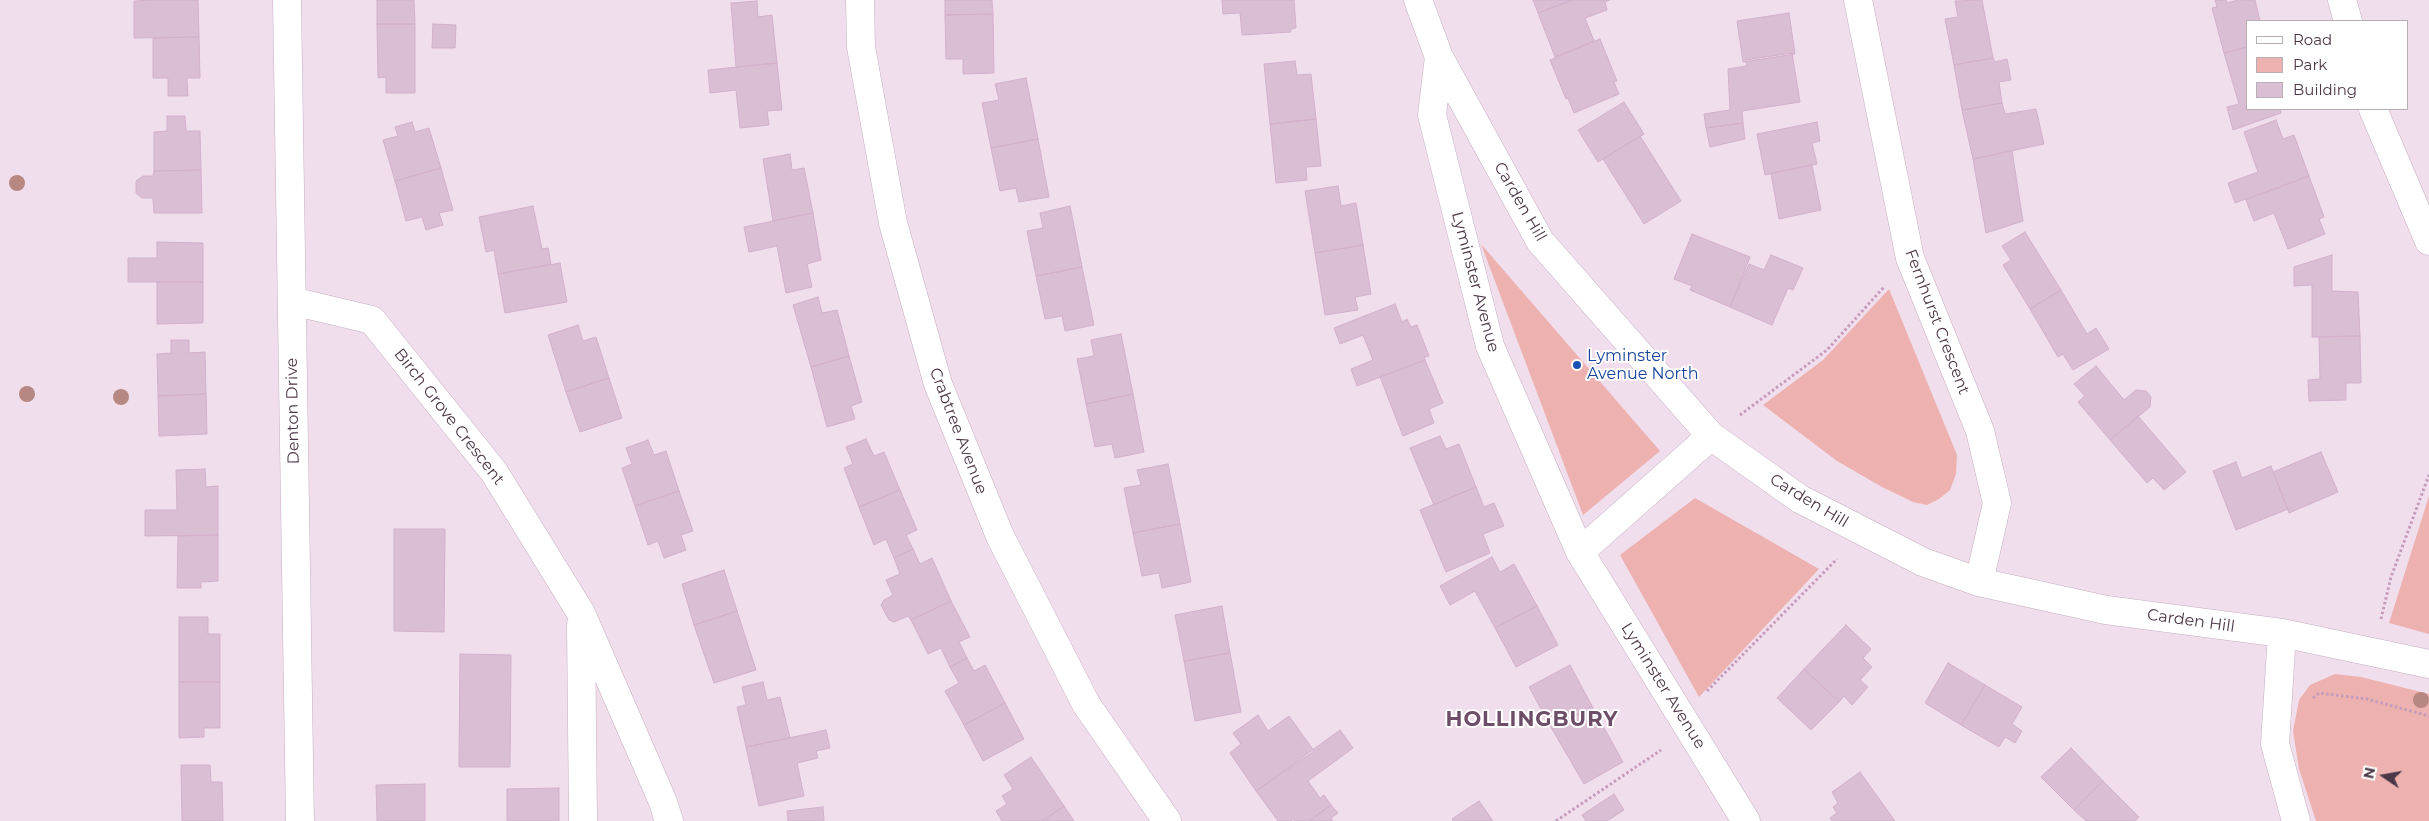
<!DOCTYPE html>
<html>
<head>
<meta charset="utf-8">
<style>
  body { margin:0 }
  #map { position:relative; width:2429px; height:821px; overflow:hidden; background:#f6eaf2; font-family:Montserrat,sans-serif }
  canvas { display:block }
  .legend { position:absolute; left:2246px; top:20px; width:162px; height:90px; box-sizing:border-box; background:#fff; border:1px solid #b7afb5; margin:0; padding:6px 9px; list-style:none; font-size:15px; color:#4b3747 }
  .legend li { display:flex; align-items:center; gap:10px; height:25px }
  .legend b { width:25px; border:1px solid #b7afb5 }
  .north { position:absolute; left:2359px; top:751px; width:50px; height:50px; -webkit-text-stroke:4px #fff; paint-order:stroke; rotate:282deg; font-size:14px; font-weight:700; line-height:20px; text-align:center; color:#4b3747 }
  .north::after { content:''; display:block; margin:auto; width:18px; height:22px; background:#4b3747; clip-path:polygon(50% 0,100% 100%,50% 72%,0 100%) }
</style>
</head>
<body>
<div id="map">
<canvas width="2429" height="821"></canvas>
<ul class="legend">
<li><b style="height:6px;background:#fff"></b>Road</li>
<li><b style="height:14px;background:#edb2b0"></b>Park</li>
<li><b style="height:14px;background:#d9bed4"></b>Building</li>
</ul>
<div class="north">N</div>
</div>
<script>
const c = document.querySelector('canvas').getContext('2d');
c.lineJoin = 'round';
function paint(path, color) { c.fillStyle = color; c.fill(path, 'evenodd'); }
const poly = rows => new Path2D(rows.map(r => 'M' + r).join(''));
function strokePath(path, color, width, dash) { c.strokeStyle = color; c.lineWidth = width; c.lineCap = dash ? 'butt' : 'round'; c.setLineDash(dash || []); c.stroke(path); }
function label(font, color, halo, rows, align = 'center') {
  c.font = font + ' Montserrat,sans-serif'; c.lineWidth = 4; c.setLineDash([]); c.textBaseline = 'middle'; c.strokeStyle = halo; c.fillStyle = color; for (const [text, x, y, turn = 0] of rows) {
    c.save(); c.translate(x, y); c.rotate((+turn || 0) * Math.PI / 180); c.textAlign = isNaN(turn) ? turn : align; if (halo) c.strokeText(text, 0, 0); c.fillText(text, 0, 0); c.restore();
  }
}
paint(poly([
  [0,0,2429,0,2429,821,0,821],
  [2248,21,2408,21,2408,109,2248,109]
]), '#f1deec');
paint(poly([
  [1481,244,1660,451,1583,515],
  [1889,289,1957,455,1956,474,1950,490,1939,499,1927,505,1913,502,1882,487,1837,461,1763,405,1823,360],
  [2429,496,2429,634,2389,623],
  [1695,498,1819,569,1699,697,1620,555],
  [2335,674,2361,677,2429,694,2429,821,2316,821,2299,769,2293,731,2299,700,2310,685]
]), '#edb2b0');
const building = poly([
  [153,0,198,0,199,37,134,38,134,1,153,0],
  [377,0,414,0,415,24,377,24,377,0],
  [945,0,992,0,993,14,945,15,945,0],
  [1222,0,1294,0,1296,28,1291,29,1291,32,1242,35,1240,13,1223,14,1222,0],
  [1533,0,1572,0,1538,13,1533,0],
  [1572,0,1610,0,1605,2,1607,10,1585,18,1594,41,1555,57,1538,13,1572,0],
  [1982,0,1993,58,1954,65,1945,19,1958,17,1955,1,1982,0],
  [2215,0,2226,0,2227,3,2238,0,2255,0,2260,21,2248,21,2248,47,2224,53,2212,8,2217,7,2215,0],
  [757,1,758,17,772,15,777,63,736,67,731,3,757,1],
  [1789,13,1795,54,1743,62,1737,21,1789,13],
  [993,14,994,73,963,74,963,59,946,59,945,15,993,14],
  [377,24,415,24,415,93,386,93,386,77,378,78,377,24],
  [433,24,456,25,455,48,432,48,433,24],
  [199,37,200,78,187,78,188,96,168,96,168,78,153,78,153,38,199,37],
  [1600,39,1617,81,1614,82,1619,94,1574,113,1568,98,1566,99,1550,60,1600,39],
  [2248,47,2248,109,2280,109,2281,113,2233,130,2227,107,2239,104,2224,53,2248,47],
  [1792,53,1800,102,1742,111,1743,123,1706,128,1704,114,1730,110,1728,69,1747,66,1746,60,1792,53],
  [1993,58,1995,62,2007,59,2011,80,1999,82,2002,103,1962,110,1954,65,1993,58],
  [1295,61,1297,75,1311,74,1316,119,1270,124,1264,64,1295,61],
  [777,63,782,110,767,111,769,125,740,128,736,90,710,93,708,70,777,63],
  [1026,78,1038,139,991,148,982,103,999,100,995,84,1026,78],
  [1624,102,1644,134,1598,162,1578,130,1624,102],
  [2002,103,2005,114,2036,109,2044,144,1973,159,1962,110,2002,103],
  [167,116,185,116,186,131,200,131,201,170,154,171,154,132,167,131,167,116],
  [1316,119,1321,166,1306,167,1307,180,1276,183,1270,124,1316,119],
  [2276,120,2283,139,2294,135,2309,176,2235,203,2228,183,2258,172,2244,132,2276,120],
  [412,122,415,132,429,128,441,168,395,181,383,140,398,136,395,127,412,122],
  [1817,122,1820,141,1812,143,1817,164,1765,175,1757,134,1817,122],
  [1743,123,1745,139,1710,147,1706,128,1743,123],
  [1640,136,1681,201,1644,224,1603,159,1640,136],
  [1038,139,1049,197,1019,202,1016,188,1000,191,991,148,1038,139],
  [2012,151,2023,221,1986,233,1973,159,2012,151],
  [790,154,792,170,804,168,813,213,773,221,763,159,790,154],
  [1812,165,1821,210,1779,219,1771,173,1812,165],
  [441,168,453,210,439,213,443,225,426,230,422,217,406,221,395,181,441,168],
  [201,170,202,213,154,213,153,198,142,198,136,193,136,181,143,176,153,176,154,171,201,170],
  [2309,176,2324,217,2319,219,2325,234,2288,249,2274,213,2254,221,2246,200,2309,176],
  [1338,186,1341,206,1356,203,1363,245,1315,253,1305,191,1338,186],
  [533,206,542,249,548,248,551,264,498,274,494,250,486,252,479,217,533,206],
  [1070,206,1082,267,1036,276,1027,231,1043,228,1040,213,1070,206],
  [813,213,821,260,807,264,812,287,786,293,777,246,749,252,744,227,813,213],
  [2025,232,2061,290,2030,309,2003,265,2011,260,2002,246,2025,232],
  [1692,234,1750,257,1730,307,1690,290,1692,286,1674,279,1692,234],
  [157,242,203,243,203,282,128,282,128,258,157,258,157,242],
  [1363,245,1371,294,1355,297,1358,310,1325,315,1315,253,1363,245],
  [1771,255,1803,268,1793,290,1788,288,1772,325,1730,307,1749,264,1764,270,1771,255],
  [2332,255,2332,291,2358,292,2360,336,2312,337,2312,285,2294,286,2294,267,2332,255],
  [560,263,567,302,505,313,498,274,560,263],
  [1082,267,1094,325,1065,331,1062,316,1045,319,1036,276,1082,267],
  [157,282,203,282,203,323,157,324,157,282],
  [2061,290,2087,334,2096,328,2109,349,2073,370,2063,354,2058,357,2030,309,2061,290],
  [818,297,822,313,837,310,849,356,811,367,793,305,818,297],
  [1395,304,1402,322,1407,319,1411,327,1417,325,1429,356,1424,357,1425,360,1357,386,1351,369,1373,360,1363,335,1340,344,1334,328,1395,304],
  [578,325,583,341,596,337,609,378,566,392,548,335,578,325],
  [1121,334,1133,394,1086,404,1077,359,1094,356,1091,340,1121,334],
  [2360,336,2361,383,2346,383,2346,400,2309,401,2308,380,2320,379,2319,337,2360,336],
  [171,340,189,340,189,353,205,352,206,394,158,396,157,354,171,353,171,340],
  [849,356,862,402,851,406,855,419,827,427,811,367,849,356],
  [1425,360,1443,403,1429,409,1434,423,1403,436,1380,377,1425,360],
  [2096,366,2124,400,2136,390,2146,391,2151,397,2150,407,2110,440,2078,402,2085,396,2074,384,2096,366],
  [609,378,622,418,580,432,566,392,609,378],
  [206,394,207,434,159,436,158,396,206,394],
  [1133,394,1144,452,1115,458,1112,444,1095,447,1086,404,1133,394],
  [2138,416,2186,472,2164,490,2153,478,2147,483,2110,440,2138,416],
  [1440,436,1446,449,1459,444,1476,487,1434,505,1410,448,1440,436],
  [866,439,874,456,884,452,900,490,859,507,844,468,853,464,846,447,866,439],
  [648,440,654,455,666,451,679,491,635,506,622,468,632,464,626,448,648,440],
  [2321,452,2338,492,2289,513,2273,472,2321,452],
  [2236,462,2242,478,2271,466,2288,509,2236,530,2213,471,2236,462],
  [1168,464,1180,524,1133,533,1124,488,1141,485,1137,470,1168,464],
  [205,469,206,487,218,486,218,535,145,536,145,510,177,510,176,470,205,469],
  [1476,487,1484,507,1494,503,1504,526,1483,534,1490,553,1446,572,1420,510,1476,487],
  [900,490,917,530,906,535,913,549,894,558,886,539,874,545,859,507,900,490],
  [679,491,693,531,681,535,686,550,664,558,658,541,648,545,635,506,679,491],
  [1180,524,1191,582,1162,588,1159,573,1142,576,1133,533,1180,524],
  [394,529,445,529,444,632,394,631,394,529],
  [218,535,218,581,201,582,201,588,177,588,178,536,218,535],
  [913,549,920,564,932,558,951,601,911,620,908,616,894,622,889,620,881,605,884,600,893,595,886,580,900,574,894,558,913,549],
  [1492,557,1500,572,1514,564,1537,606,1495,628,1475,591,1450,605,1440,586,1492,557],
  [724,570,737,611,694,625,682,584,724,570],
  [951,601,970,637,959,642,967,658,950,667,941,648,928,654,911,620,951,601],
  [1222,606,1230,653,1184,661,1175,615,1222,606],
  [1537,606,1558,645,1516,667,1495,628,1537,606],
  [737,611,756,670,714,683,694,625,737,611],
  [179,617,208,617,208,634,220,634,220,682,179,682,179,617],
  [1846,625,1871,649,1863,658,1872,667,1860,680,1868,687,1852,705,1844,696,1839,702,1804,669,1846,625],
  [1230,653,1241,712,1195,721,1184,661,1230,653],
  [460,654,511,655,510,767,459,767,460,654],
  [967,658,974,671,985,665,1005,703,964,725,945,691,959,683,950,667,967,658],
  [1948,663,1985,685,1961,725,1925,703,1948,663],
  [1570,665,1592,706,1552,729,1529,687,1570,665],
  [1804,669,1839,702,1811,730,1777,698,1804,669],
  [179,682,220,682,220,728,204,728,204,737,179,738,179,682],
  [763,682,767,700,780,697,790,738,746,747,737,707,746,705,742,687,763,682],
  [1985,685,2022,707,2012,724,2022,731,2015,743,2005,737,1999,747,1961,725,1985,685],
  [1005,703,1024,739,983,761,964,725,1005,703],
  [1592,706,1623,762,1584,784,1552,729,1592,706],
  [1258,715,1268,731,1289,716,1314,751,1256,791,1230,753,1241,744,1233,733,1258,715],
  [826,730,830,748,816,751,818,758,797,763,804,796,759,806,746,747,826,730],
  [1340,730,1353,748,1308,781,1320,798,1324,795,1331,805,1309,821,1295,821,1294,819,1291,821,1278,821,1256,791,1340,730],
  [2071,748,2103,781,2074,810,2041,777,2071,748],
  [1031,757,1064,806,1042,821,1002,821,996,811,1007,804,1002,796,1013,789,1004,775,1031,757],
  [181,765,210,765,211,782,222,782,223,821,182,821,181,765],
  [1860,772,1895,821,1832,821,1830,818,1837,813,1833,807,1838,803,1832,792,1860,772],
  [2103,781,2139,817,2135,821,2086,821,2074,810,2103,781],
  [425,784,425,821,377,821,376,785,425,784],
  [559,788,559,821,507,821,507,789,559,788],
  [1614,794,1624,810,1607,821,1586,821,1582,815,1614,794],
  [1479,801,1493,821,1453,821,1452,819,1479,801],
  [1331,805,1338,813,1331,818,1333,821,1309,821,1331,805],
  [1064,806,1074,821,1042,821,1064,806],
  [823,807,824,821,788,821,787,811,823,807]
]);
paint(building, '#d9bed4');
strokePath(building, '#d4b0cd', 1);
const minor = poly([
  [287,0,300,821],
  [860,0,861,47,893,223,938,384,1000,536,1086,704,1167,821],
  [1418,0,1439,57,1540,241,1711,436,1800,499,1923,562,1979,582,2106,610,2282,633,2429,664],
  [1858,0,1910,258,1980,431,1997,503,1979,582],
  [2342,0,2348,21],
  [1439,57,1432,115,1490,346,1580,552,1746,821],
  [2373,109,2429,241],
  [292,301,372,320,494,472,581,613,663,802,669,821],
  [1580,552,1711,436],
  [581,625,583,821],
  [2282,633,2275,744,2296,821]
]);
strokePath(minor, '#c5aec0', 29);
strokePath(poly([
  [1740,415,1827,350,1884,287],
  [2381,619,2391,577,2429,475],
  [1707,691,1837,559],
  [2313,698,2319,693,2367,699,2429,716],
  [1556,821,1661,750]
]), '#c59bbc', 3, [2.5, 2.5]);
strokePath(minor, '#fff', 28);
c.fillStyle = '#b68881';
for (const [x, y] of [
  [17,183],
  [27,394],
  [121,397],
  [2421,700]
]) { c.beginPath(); c.arc(x, y, 8, 0, 2 * Math.PI); c.fill(); }
for (const [x, y, r, color] of [
  [1577,365,5,"#1a4fb4"]
]) { const dot = new Path2D(); dot.arc(x, y, r, 0, 2 * Math.PI); c.fillStyle = color; c.fill(dot); strokePath(dot, '#fff', 2); }
label('16px', '#4b3747', '#fff', [
  ["Carden Hill",1520,202,60],
  ["Lyminster Avenue",1475,282,75],
  ["Fernhurst Crescent",1937,322,69],
  ["Denton Drive",293,411,-91],
  ["Birch Grove Crescent",449,417,52],
  ["Crabtree Avenue",958,431,69],
  ["Carden Hill",1809,501,31],
  ["Carden Hill",2191,621,8],
  ["Lyminster Avenue",1663,686,58]
]);
label('16px', '#164399', '#fff', [
  ["Lyminster",1587,356],
  ["Avenue North",1587,374]
], 'left');
c.letterSpacing = '1px';
label('bold 21px', '#6e4d68', '#fff', [
  ["HOLLINGBURY",1532,720]
]);
c.letterSpacing = '0px';
</script>
</body>
</html>
